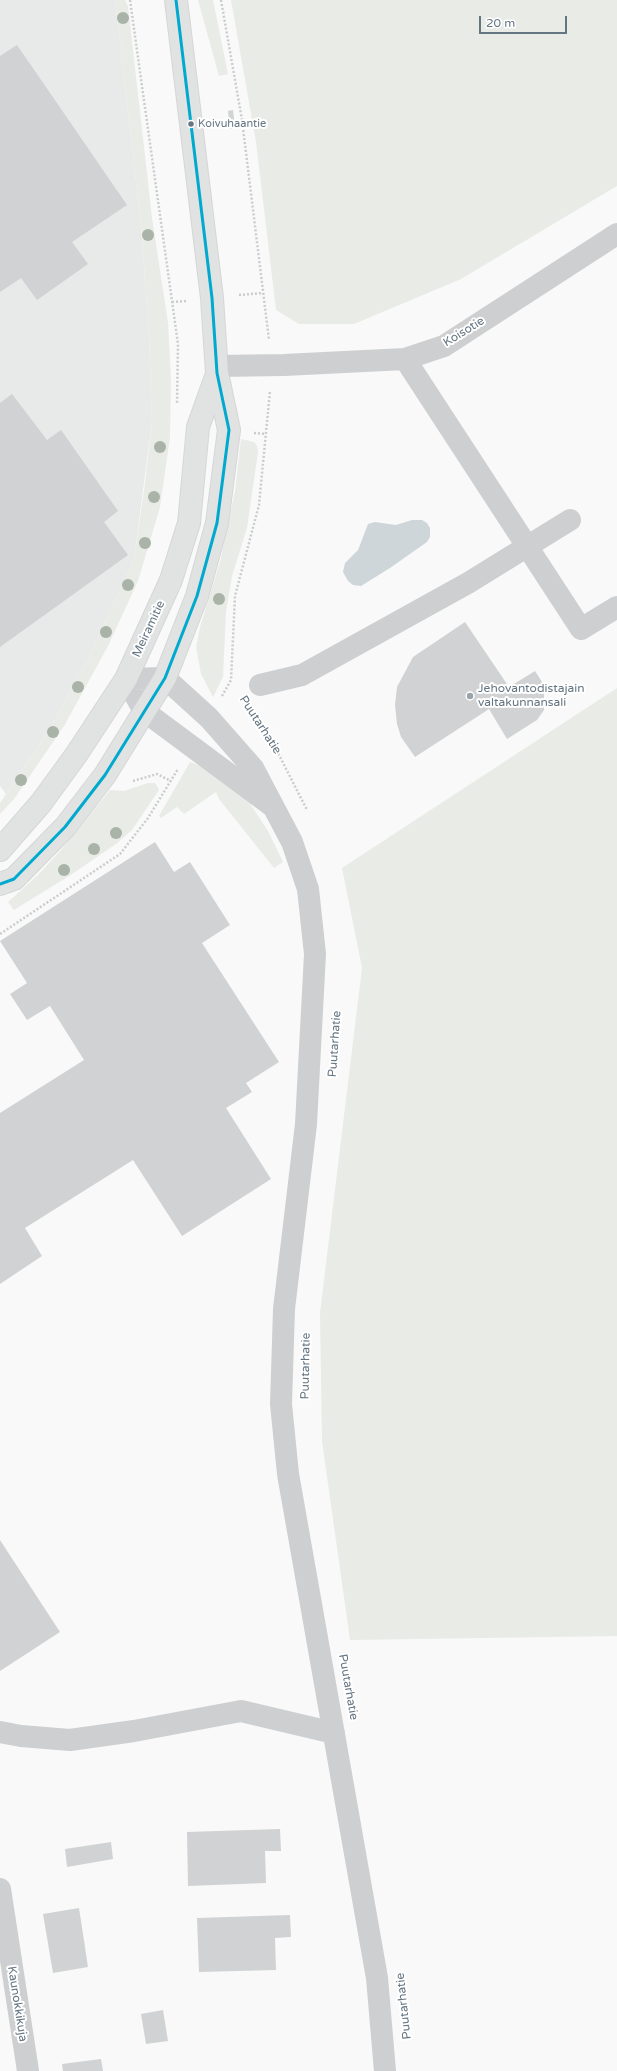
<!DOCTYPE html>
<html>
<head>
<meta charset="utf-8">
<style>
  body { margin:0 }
  #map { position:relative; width:617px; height:2071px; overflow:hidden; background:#f9f9f9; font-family:"Varela Round",sans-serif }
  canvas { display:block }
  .scale { position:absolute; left:479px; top:16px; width:88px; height:18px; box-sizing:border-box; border:2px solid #657683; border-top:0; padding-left:5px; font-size:12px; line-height:14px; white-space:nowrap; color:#657683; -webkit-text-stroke:3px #fff; paint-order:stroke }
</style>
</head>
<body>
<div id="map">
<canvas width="617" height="2071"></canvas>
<div class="scale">20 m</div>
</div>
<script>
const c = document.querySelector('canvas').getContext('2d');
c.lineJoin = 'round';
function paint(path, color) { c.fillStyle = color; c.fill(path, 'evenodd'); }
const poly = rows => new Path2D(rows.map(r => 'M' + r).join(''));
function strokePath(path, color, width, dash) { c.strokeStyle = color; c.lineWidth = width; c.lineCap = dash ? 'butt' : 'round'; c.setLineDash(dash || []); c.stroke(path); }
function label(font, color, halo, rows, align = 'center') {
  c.font = font + ' "Varela Round",sans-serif'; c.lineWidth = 4; c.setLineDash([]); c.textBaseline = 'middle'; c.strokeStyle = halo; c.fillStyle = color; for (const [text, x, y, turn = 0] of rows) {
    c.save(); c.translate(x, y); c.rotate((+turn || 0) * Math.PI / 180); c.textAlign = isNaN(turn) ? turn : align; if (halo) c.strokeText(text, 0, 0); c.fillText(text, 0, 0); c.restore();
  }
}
paint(poly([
  [0,0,115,0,141,225,149,336,152,421,134,559,87,661,52,725,6,794,0,786]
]), '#e8e9e9');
paint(poly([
  [115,0,125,0,128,6,152,218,168,323,171,378,170,437,160,507,138,581,108,646,64,726,14,799,0,814,0,803,52,725,87,661,134,559,145,483,152,421,149,335,141,225],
  [198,0,213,0,228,74,219,76],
  [231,0,617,0,617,186,461,279,354,324,299,324,276,310,256,142],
  [241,439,254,442,257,446,258,452,247,528,232,576,226,612,223,677,213,697,201,674,196,647,200,627,220,562,235,491],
  [617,688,617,1636,350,1640,322,1441,320,1313,362,968,342,868],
  [190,762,204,767,249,802,268,831,283,862,274,868,219,799,216,792,184,814,177,807,161,818,159,816],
  [148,783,155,783,159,790,132,830,116,844,69,876,14,910,8,902,38,875,60,851,110,790,124,791]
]), '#e8ebe6');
paint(poly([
  [412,520,422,520,427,523,430,528,430,537,427,542,390,568,361,586,353,585,348,581,343,572,345,563,358,550,368,524,375,522,396,525]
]), '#ced6d9');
paint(poly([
  [17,45,127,205,72,242,88,264,37,300,21,278,0,292,0,56],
  [233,110,235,128,230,129,228,111],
  [12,394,47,440,61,430,118,511,104,522,128,555,0,647,0,403],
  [465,622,509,687,535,671,544,685,544,710,537,720,507,739,489,709,415,757,401,737,397,724,395,705,397,687,413,657],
  [155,842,174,872,190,862,230,925,202,943,279,1062,246,1083,252,1092,226,1108,271,1179,182,1236,133,1160,25,1228,42,1256,0,1284,0,1113,84,1060,50,1006,27,1020,10,994,27,983,0,941],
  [0,1540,60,1632,0,1671],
  [280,1829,281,1851,265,1851,266,1883,188,1886,187,1832],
  [111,1842,113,1859,67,1867,65,1849],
  [79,1908,88,1967,53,1973,43,1914],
  [290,1915,291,1937,275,1938,276,1970,199,1972,197,1918],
  [163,2010,168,2041,146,2044,141,2014],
  [101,2059,103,2071,63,2071,62,2064]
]), '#d0d2d3');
const major = poly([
  [0,850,41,803,76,755,126,679,171,580,189,523,198,427,217,374],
  [0,884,14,879,65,827,105,775,165,678,197,596,217,523,229,430,217,373,212,298,176,0]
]);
strokePath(major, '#d5d6d7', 24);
strokePath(poly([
  [130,0,178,344,177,404],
  [221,0,242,120,269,340],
  [239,295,263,293],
  [172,302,186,301],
  [254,433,266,434],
  [222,696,231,680,235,596,259,505,270,391],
  [250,710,276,749,307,810],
  [133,781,157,774,171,781],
  [0,934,120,854,148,818,178,769]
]), '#cbcccd', 2.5, [2, 2]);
strokePath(poly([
  [405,359,581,629,617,607],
  [217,366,284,365,405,359,444,346,617,234],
  [260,685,302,675,468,583,570,520],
  [272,806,144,711,126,679,165,678,209,718,253,768,292,842,308,889,315,954,306,1124,284,1309,281,1404,288,1474,377,1978,385,2071],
  [0,1732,21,1736,70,1740,134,1731,241,1711,334,1733],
  [0,1889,28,2071]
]), '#cecfd0', 22);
strokePath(major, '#e1e2e2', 22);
strokePath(poly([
  [0,884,14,879,65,827,105,775,165,678,197,596,217,523,229,430,217,373,212,298,176,0]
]), '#00a9ce', 3);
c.fillStyle = '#a9b3a7';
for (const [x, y] of [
  [123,18],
  [148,235],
  [160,447],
  [154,497],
  [145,543],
  [128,585],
  [219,599],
  [106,632],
  [78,687],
  [53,732],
  [21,780],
  [116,833],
  [94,849],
  [64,870]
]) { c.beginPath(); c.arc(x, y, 6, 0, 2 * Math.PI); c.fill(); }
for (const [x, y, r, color] of [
  [191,124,3.5,"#657683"],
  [470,696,4,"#99a4ac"]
]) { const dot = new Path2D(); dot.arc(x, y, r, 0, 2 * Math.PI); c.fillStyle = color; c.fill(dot); strokePath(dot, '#fff', 1.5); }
label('11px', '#657683', '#fff', [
  ["Koivuhaantie",198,124]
], 'left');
label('12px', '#657683', '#fff', [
  ["Koisotie",464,332,-32],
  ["Meiramitie",149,629,-65],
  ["Puutarhatie",260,725,57],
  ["Puutarhatie",335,1044,-86],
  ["Puutarhatie",306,1366,-89],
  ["Puutarhatie",348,1687,80],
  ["Kaunokkikuja",17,2004,81],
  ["Puutarhatie",404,2006,-96]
]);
label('12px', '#657683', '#fff', [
  ["Jehovantodistajain",478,689],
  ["valtakunnansali",478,703]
], 'left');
</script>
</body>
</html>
